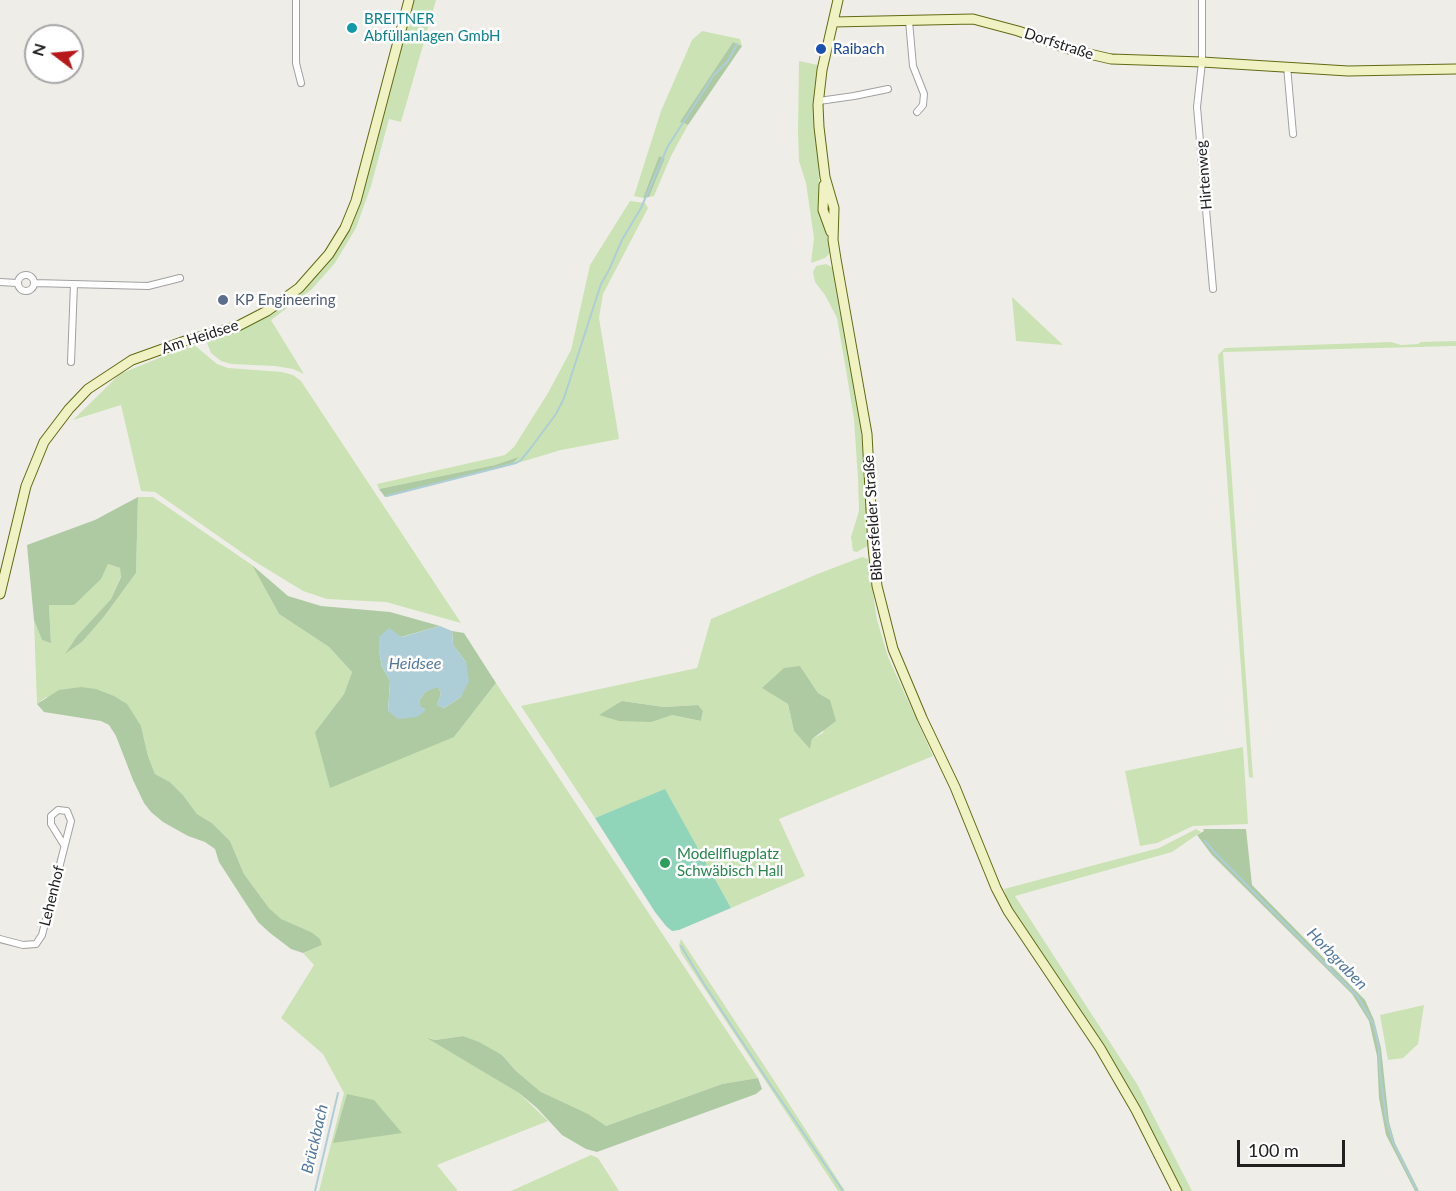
<!DOCTYPE html>
<html>
<head>
<meta charset="utf-8">
<style>
  body { margin:0 }
  #map { position:relative; width:1456px; height:1191px; overflow:hidden; background:#efede8; font-family:Lato,sans-serif }
  canvas { display:block }
  .north { position:absolute; left:24px; top:24px; width:60px; height:60px; box-sizing:border-box; background:#fff; border:2px solid #a6a6a6; border-radius:50%; rotate:286deg; font-size:16px; font-weight:700; line-height:24px; text-align:center; color:#202020 }
  .north::after { content:''; display:block; margin:auto; width:21px; height:27px; background:#b7191a; clip-path:polygon(50% 0,100% 100%,50% 72%,0 100%) }
  .scale { position:absolute; left:1237px; top:1140px; width:108px; height:27px; box-sizing:border-box; border:3px solid #202020; border-top:0; padding-left:8px; font-size:18px; line-height:21px; white-space:nowrap; color:#202020; -webkit-text-stroke:4px #fff; paint-order:stroke }
</style>
</head>
<body>
<div id="map">
<canvas width="1456" height="1191"></canvas>
<div class="north">N</div>
<div class="scale">100 m</div>
</div>
<script>
const c = document.querySelector('canvas').getContext('2d');
c.lineJoin = 'round';
function paint(path, color) { c.fillStyle = color; c.fill(path, 'evenodd'); }
const poly = rows => new Path2D(rows.map(r => 'M' + r).join(''));
function strokePath(path, color, width, dash) { c.strokeStyle = color; c.lineWidth = width; c.lineCap = dash ? 'butt' : 'round'; c.setLineDash(dash || []); c.stroke(path); }
function label(font, color, halo, rows, align = 'center') {
  c.font = font + ' Lato,sans-serif'; c.lineWidth = 5; c.setLineDash([]); c.textBaseline = 'middle'; c.strokeStyle = halo; c.fillStyle = color; for (const [text, x, y, turn = 0] of rows) {
    c.save(); c.translate(x, y); c.rotate((+turn || 0) * Math.PI / 180); c.textAlign = isNaN(turn) ? turn : align; if (halo) c.strokeText(text, 0, 0); c.fillText(text, 0, 0); c.restore();
  }
}
paint(poly([
  [414,0,436,0,401,122,389,119,371,186,356,228,335,263,311,290,271,320,304,374,293,369,275,366,231,364,221,361,211,353,206,340,231,333,270,314,304,289,324,268,341,243,361,201],
  [702,31,740,39,742,46,733,42,681,123,688,125,671,156,654,196,649,197,665,158,659,156,643,198,634,196,661,111,692,40],
  [799,61,818,65,819,198,821,215,831,252,825,258,811,263,814,238,806,183,799,161,798,132],
  [630,201,645,203,648,208,603,294,599,318,619,439,561,450,511,465,518,458,495,465,379,489,377,484,505,455,514,447,548,393,571,350,590,265],
  [826,264,833,268,859,398,869,545,857,552,853,551,851,537,859,511,858,479,854,419,846,370,837,318,825,295,815,282,813,272,816,266],
  [1012,297,1063,345,1016,341],
  [1456,341,1456,346,1223,352,1253,778,1249,777,1218,355,1225,348,1391,342,1401,345,1418,344,1421,342],
  [193,344,217,364,228,368,282,372,293,375,301,381,461,623,386,602,327,599,303,591,254,561,155,492,141,491,121,405,73,420,120,374],
  [138,497,153,497,252,565,279,614,329,647,352,672,344,694,315,732,454,737,496,683,758,1078,722,1084,606,1126,541,1092,516,1071,502,1055,463,1036,435,1040,430,1038,519,1093,548,1121,437,1165,458,1191,319,1191,344,1093,323,1054,281,1018,314,965,303,953,322,945,311,932,280,919,269,908,244,874,230,841,212,823,197,814,183,795,170,782,155,774,148,756,141,726,46,697,37,704,34,620,42,640,51,642,49,605,108,564,120,568,121,576,111,599,77,636,66,653,82,642,103,618,136,573],
  [862,557,868,559,877,620,888,657,933,756,779,819,805,876,731,908,665,790,595,818,521,706,697,668,711,619,820,573],
  [800,666,818,693,830,700,823,733,812,739,810,748,794,731,788,704,763,688],
  [622,701,664,707,698,705,703,711,701,721,672,715],
  [1243,747,1248,824,1193,826,1157,843,1140,846,1125,771],
  [1196,829,1201,832,1172,852,1015,896,1137,1084,1192,1191,1181,1191,1111,1058,1009,904,1004,889,1159,848],
  [681,939,775,1082,845,1191,838,1191,681,953,679,945],
  [1424,1005,1418,1044,1403,1058,1388,1060,1380,1015],
  [591,1155,598,1158,619,1191,511,1191]
]), '#cbe3b4');
paint(poly([
  [733,42,742,46,688,125,680,122],
  [659,156,665,158,649,197,643,198],
  [519,457,511,465,385,497,379,489,495,465],
  [138,497,136,573,103,618,82,642,65,654,77,636,111,599,121,577,120,568,108,564,101,579,74,605,49,605,51,643,42,640,34,620,27,545,95,520],
  [252,565,288,596,321,606,390,612,440,626,401,637,379,651,382,667,390,681,388,711,425,709,420,707,419,701,425,692,438,686,441,694,437,705,444,708,461,697,466,662,453,645,452,631,464,633,496,683,454,737,330,788,315,732,344,694,352,672,329,647,279,614],
  [800,666,818,693,830,700,836,721,812,739,810,749,794,731,788,704,762,688,784,668],
  [81,687,96,689,114,696,127,704,141,726,148,756,155,774,170,782,183,795,197,814,212,823,230,841,244,874,269,908,281,919,311,932,320,939,322,945,303,953,291,949,270,933,258,922,241,896,219,862,215,849,205,842,188,836,163,822,151,812,144,803,133,780,116,736,109,725,101,721,44,712,37,704,59,690],
  [622,701,664,707,698,705,703,711,701,721,672,715,651,722,619,721,599,715],
  [1203,829,1246,829,1252,885,1365,1000,1374,1020,1381,1048,1389,1122,1395,1143,1419,1191,1415,1191,1386,1135,1379,1098,1377,1056,1369,1021,1352,994,1212,855,1197,835,1204,831],
  [463,1036,479,1042,502,1055,516,1071,541,1092,588,1114,606,1126,722,1084,758,1078,762,1089,756,1094,597,1152,586,1149,562,1135,537,1108,519,1093,427,1038,435,1040],
  [347,1094,374,1100,402,1133,333,1143]
]), '#aecaa2');
paint(poly([
  [665,789,731,908,679,930,672,931,666,926,655,912,595,818]
]), '#90d4ba');
paint(poly([
  [440,626,452,631,453,645,466,662,469,681,461,697,444,708,437,705,441,694,438,687,425,692,419,701,421,707,426,710,417,717,398,719,388,711,390,681,382,667,379,651,379,637,389,628,402,637]
]), '#aeced7');
strokePath(poly([
  [387,496,516,463,521,460,530,449,556,414,564,398,601,284,609,270,622,240,641,208,668,146,714,75,728,61,737,44],
  [1205,841,1215,853,1358,997,1374,1025,1379,1049,1380,1072,1386,1119,1393,1142,1417,1191],
  [681,946,704,984,772,1087,843,1191],
  [315,1191,338,1093]
]), '#aeced7', 2);
const street = poly([
  [296,0,296,63,301,83],
  [1202,0,1202,62,1197,107,1213,289],
  [909,21,913,66,924,94,923,105,917,112],
  [1287,66,1293,134],
  [819,101,854,96,888,89],
  '18 283a8 8 0 1 1 16 0a8 8 0 1 1-16 0Z',
  [0,282,17,283],
  [34,283,148,286,180,278],
  [71,362,74,284],
  [0,939,23,945,36,944,42,935,71,821,67,811,58,810,51,816,51,824,64,845]
]);
const secondary = poly([
  [838,0,822,70,818,105,819,127,825,177,834,208,833,240,836,259,867,434,873,547,877,586,893,649,922,718,955,787,996,888,1008,911,1100,1048,1136,1110,1177,1191],
  [833,22,973,19,1018,31,1072,50,1111,59,1202,62,1348,71,1456,69],
  [824,185,823,210,831,232],
  [0,594,26,486,44,442,69,409,88,389,132,360,185,341,238,326,267,311,299,288,329,254,345,228,356,201,409,0]
]);
strokePath(street, '#a1a1a1', 8);
strokePath(secondary, '#626b13', 11);
strokePath(street, '#fff', 6);
strokePath(secondary, '#f0f2c3', 9);
for (const [x, y, r, color] of [
  [352,28,6,"#0f9aa8"],
  [821,49,6,"#1a4fb4"],
  [223,300,6,"#5c6f8a"],
  [665,863,6,"#2e9e5b"]
]) { const dot = new Path2D(); dot.arc(x, y, r, 0, 2 * Math.PI); c.fillStyle = color; c.fill(dot); strokePath(dot, '#fff', 2); }
label('15px', '#0d838f', '#fff', [
  ["BREITNER",364,19],
  ["Abfüllanlagen GmbH",364,36]
], 'left');
label('15px', '#202020', '#fff', [
  ["Dorfstraße",1059,44,18],
  ["Hirtenweg",1204,175,-95],
  ["Am Heidsee",200,337,-18],
  ["Bibersfelder Straße",873,518,-94],
  ["Lehenhof",52,896,-76]
]);
label('15px', '#164399', '#fff', [
  ["Raibach",833,49]
], 'left');
label('15px', '#4e5e75', '#fff', [
  ["KP Engineering",235,300]
], 'left');
label('15px', '#27864d', '#fff', [
  ["Modellflugplatz",677,854],
  ["Schwäbisch Hall",677,871]
], 'left');
label('italic 16px', '#54799e', '#fff', [
  ["Heidsee",415,664],
  ["Horbgraben",1337,959,46],
  ["Brückbach",315,1139,-77]
]);
</script>
</body>
</html>
